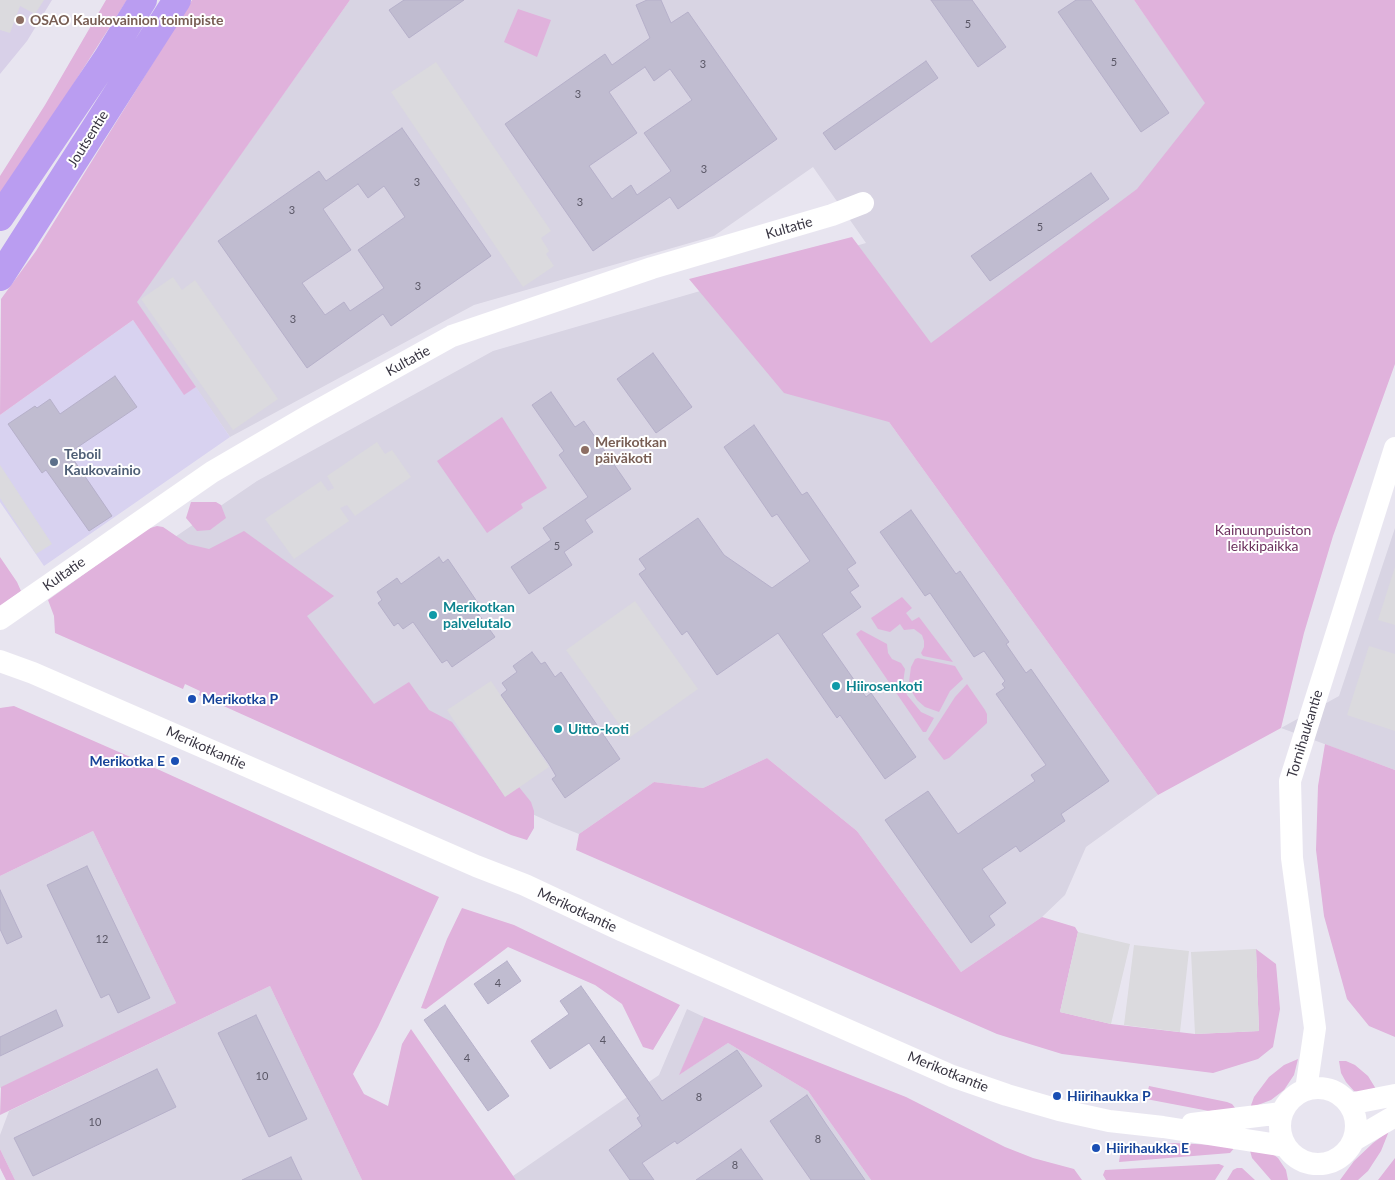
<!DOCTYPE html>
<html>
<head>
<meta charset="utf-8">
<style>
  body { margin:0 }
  canvas { display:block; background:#e8e5f0 }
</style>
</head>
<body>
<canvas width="1395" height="1180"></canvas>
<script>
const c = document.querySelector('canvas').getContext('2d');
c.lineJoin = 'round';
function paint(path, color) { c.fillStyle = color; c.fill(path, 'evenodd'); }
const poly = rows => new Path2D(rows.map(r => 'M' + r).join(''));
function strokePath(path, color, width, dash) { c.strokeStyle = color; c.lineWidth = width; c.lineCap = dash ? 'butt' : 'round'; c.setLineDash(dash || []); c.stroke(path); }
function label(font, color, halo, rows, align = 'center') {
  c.font = font + ' Lato,sans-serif'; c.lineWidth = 4; c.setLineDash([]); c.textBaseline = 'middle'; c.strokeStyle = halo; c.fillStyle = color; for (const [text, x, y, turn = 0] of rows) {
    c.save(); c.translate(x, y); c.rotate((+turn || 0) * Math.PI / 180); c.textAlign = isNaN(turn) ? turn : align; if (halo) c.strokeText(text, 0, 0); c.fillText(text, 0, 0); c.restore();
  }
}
paint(poly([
  [350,0,1134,0,1242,155,889,422,1158,795,1086,847,1065,895,1042,917,961,972,857,831,767,758,703,788,654,782,579,834,554,824,288,702,175,537,257,481,493,351,866,243,813,167,714,236,474,305,230,437,136,302],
  [1395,528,1395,770,1281,728,1339,696],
  [93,831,176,1003,0,1088,0,876],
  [270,986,362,1180,15,1180,0,1149,0,1135,9,1111],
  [687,1009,704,1017,680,1074,728,1043,808,1091,871,1180,516,1180,513,1176,659,1075]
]), '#d8d4e3');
paint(poly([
  [133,320,184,394,196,387,230,437,44,566,0,502,0,415]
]), '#d8d2f0');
paint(poly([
  [0,0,52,0,27,41,0,74]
]), '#d8d0e8');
paint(poly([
  [106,0,127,0,0,199,0,176,45,105],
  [192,0,350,0,137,302,196,387,184,395,133,320,0,415,1,299,36,251],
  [1134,0,1395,0,1395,364,1333,536,1304,633,1281,728,1158,795,889,422,784,393,689,279,852,237,931,343,1137,189,1205,103],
  [518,9,551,20,537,57,504,42],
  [502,417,547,488,521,504,523,508,487,533,437,461],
  [191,502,216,502,221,505,226,518,210,530,197,531,186,518],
  [157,526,163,527,188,544,209,549,244,531,334,596,307,616,374,704,409,682,429,710,452,722,505,796,519,787,531,802,534,811,534,828,527,840,511,835,199,695,200,691,185,684,183,689,55,633,54,616,48,600,147,529],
  [0,557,17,582,21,591,0,606],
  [902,597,912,608,906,613,912,621,919,617,953,662,923,656,921,653,924,647,924,641,922,635,914,629,904,630,900,624,890,632,878,629,871,618],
  [861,630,887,644,888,653,892,659,901,663,905,669,903,683,907,695,921,712,934,718,926,732,923,732,856,634],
  [918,658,955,666,963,679,950,691,939,712,925,707,917,700,912,692,909,682,911,667,915,659],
  [967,684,985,710,987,714,987,723,949,758,944,760,928,739,955,697],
  [14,706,144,763,439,897,378,1027,353,1074,364,1094,388,1106,402,1044,411,1029,516,1180,362,1180,270,986,0,1115,1,1087,176,1003,93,831,0,876,0,708],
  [1325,744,1395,770,1395,1037,1369,1026,1347,999,1324,916,1316,850,1318,786],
  [767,758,857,831,961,972,1042,917,1075,927,1078,932,1060,1012,1111,1024,1195,1034,1259,1031,1256,949,1276,964,1280,1009,1273,1047,1258,1059,1213,1073,1062,1054,997,1034,576,850,579,834,654,782,703,788],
  [462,908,514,925,680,1005,653,1050,643,1047,622,1004,595,985,508,947,426,1009,421,1008,447,939],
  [704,1017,906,1097,1005,1147,1033,1158,1074,1169,1082,1180,871,1180,808,1091,728,1043,679,1075],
  [1298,1059,1294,1075,1284,1090,1271,1100,1250,1108,1254,1097,1269,1077,1284,1065],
  [1339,1061,1346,1061,1355,1065,1368,1076,1376,1089,1357,1092,1354,1091,1346,1082,1341,1073],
  [1149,1086,1227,1102,1232,1104,1236,1109,1209,1111,1146,1099],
  [1389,1131,1381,1151,1368,1171,1358,1180,1340,1180,1354,1161,1373,1143],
  [1174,1143,1236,1146,1230,1153,1119,1162,1121,1149],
  [1249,1147,1270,1152,1278,1158,1286,1170,1288,1180,1271,1180,1252,1158],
  [0,1149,15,1180,6,1180,0,1168],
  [1395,1158,1395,1180,1378,1180],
  [1219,1164,1224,1166,1215,1180,1106,1180,1103,1175,1105,1170],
  [1237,1168,1242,1168,1255,1180,1227,1180,1233,1170]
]), '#e0b2dc');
paint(poly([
  [0,0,44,0,35,14,20,6,10,33,0,30],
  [436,62,551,231,541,238,549,251,546,254,554,266,523,287,391,92],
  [173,277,182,290,195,280,278,399,233,430,141,299],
  [377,442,385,454,392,450,411,477,355,516,347,505,340,508,349,521,294,559,265,519,321,481,328,491,334,488,327,476],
  [0,465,52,544,36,554,0,498],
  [1395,567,1395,625,1378,620],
  [635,601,698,689,629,738,566,650],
  [1369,646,1395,654,1395,731,1347,715],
  [491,681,549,767,505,797,447,710],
  [1078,932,1130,944,1111,1024,1060,1012],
  [1134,945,1189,951,1180,1032,1124,1025],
  [1256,949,1259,1031,1195,1034,1191,952]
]), '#dbdade');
const building = poly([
  [404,0,464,0,409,38,389,10,404,0],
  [647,0,661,0,671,23,688,12,777,139,678,209,670,197,593,251,505,124,605,54,612,65,650,38,636,5,647,0],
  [645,67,654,81,670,69,692,100,644,133,671,171,637,195,631,185,612,199,589,166,637,133,609,92,645,67],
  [931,0,972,0,1006,47,978,67,931,0],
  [1076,0,1091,0,1169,113,1141,132,1058,12,1076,0],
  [926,61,938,78,835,150,823,133,926,61],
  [402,128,491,256,391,326,383,314,307,368,218,241,319,171,326,181,402,128],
  [358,184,368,198,384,186,405,217,358,250,384,288,350,311,344,302,325,315,302,283,351,250,323,209,358,184],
  [1091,173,1109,199,990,281,971,256,1091,173],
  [653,353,692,407,656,433,617,379,653,353],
  [115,376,137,407,69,453,112,516,89,531,46,470,42,473,8,424,35,406,37,408,50,399,60,414,115,376],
  [551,392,575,427,584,421,631,489,585,520,593,532,564,552,572,565,529,594,511,567,551,540,543,528,588,497,559,455,564,451,532,405,551,392],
  [754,425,802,495,807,492,856,563,847,569,859,586,850,592,861,607,822,634,866,697,871,693,916,757,885,779,840,715,837,718,778,633,717,675,687,631,682,635,639,574,646,569,639,559,698,518,724,555,772,588,810,561,777,514,772,517,724,447,754,425],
  [911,510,956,574,960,571,1009,642,1006,644,1026,673,1031,669,1109,781,1061,814,1065,821,1020,852,1016,846,982,869,1006,903,989,916,995,925,971,943,885,820,928,791,958,834,1035,781,1031,775,1046,765,996,694,1005,688,1002,684,1005,681,984,651,974,657,930,593,925,596,880,532,911,510],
  [439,557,443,563,448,559,482,609,477,612,495,637,452,667,447,660,442,663,413,622,403,629,398,623,394,626,378,603,382,600,377,592,397,578,401,584,439,557],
  [532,652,541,664,545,662,555,677,561,672,620,759,565,798,552,779,556,776,549,764,501,695,507,690,502,683,517,672,513,666,532,652],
  [87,866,150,998,118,1013,109,994,101,998,47,885,87,866],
  [0,890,22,937,7,944,0,929,0,890],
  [507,961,521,981,488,1004,474,984,507,961],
  [581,986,662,1101,737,1050,762,1086,677,1144,675,1141,642,1163,654,1180,630,1180,609,1150,642,1126,637,1118,640,1116,589,1043,550,1069,531,1041,569,1014,560,1001,581,986],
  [445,1005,509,1096,488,1111,424,1020,445,1005],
  [56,1010,63,1026,0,1056,0,1037,56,1010],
  [256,1015,307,1119,269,1137,218,1033,256,1015],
  [157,1069,176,1107,33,1176,14,1138,157,1069],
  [807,1095,826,1124,865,1180,811,1180,783,1140,770,1121,807,1095],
  [741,1149,763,1180,696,1180,727,1159,741,1149],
  [291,1157,302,1180,242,1180,291,1157]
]);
paint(building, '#c0bcd0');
strokePath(building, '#b6b0ca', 1);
strokePath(poly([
  [0,619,212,472,308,416,452,336,652,268,832,215,863,203],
  [0,661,33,673,476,866,525,885,623,931,952,1076,1007,1095,1059,1110,1109,1121,1163,1127,1285,1146],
  '1280 1126a38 38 0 1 1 76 0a38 38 0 1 1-76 0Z',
  [1306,1090,1315,1028,1292,858,1290,781,1395,448],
  [1349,1104,1395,1095],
  [1192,1124,1282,1113],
  [1354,1140,1395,1116]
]), '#fff', 22);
strokePath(poly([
  [0,217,108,57,143,0],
  [0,277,177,0]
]), '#ba9df1', 28);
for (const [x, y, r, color] of [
  [20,20,5,"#8d6e63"],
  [585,450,5,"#8d6e63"],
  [54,462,5,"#5c6f8a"],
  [433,615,5,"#0f9aa8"],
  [836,686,5,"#0f9aa8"],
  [192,699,5,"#1a4fb4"],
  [558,729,5,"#0f9aa8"],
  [175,761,5,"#1a4fb4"],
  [1057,1096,5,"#1a4fb4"],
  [1096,1148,5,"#1a4fb4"]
]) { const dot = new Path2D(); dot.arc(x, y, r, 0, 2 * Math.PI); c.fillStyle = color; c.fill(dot); strokePath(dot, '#fff', 2); }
label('11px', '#5a5766', null, [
  ["5",968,24],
  ["5",1114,62],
  ["3",703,64],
  ["3",578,94],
  ["3",704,169],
  ["3",417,182],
  ["3",580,202],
  ["3",292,210],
  ["5",1040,227],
  ["3",418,286],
  ["3",293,319],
  ["5",557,546],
  ["12",102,939],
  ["4",498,983],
  ["4",603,1040],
  ["4",467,1058],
  ["10",262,1076],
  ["8",699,1097],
  ["10",95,1122],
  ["8",818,1139],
  ["8",735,1165]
]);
label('bold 14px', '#785e54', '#fff', [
  ["OSAO Kaukovainion toimipiste",30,20],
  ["Merikotkan",595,442],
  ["päiväkoti",595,458]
], 'left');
label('14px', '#383542', '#fff', [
  ["Joutsentie",88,139,-58],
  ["Kultatie",789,228,-16],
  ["Kultatie",408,361,-29],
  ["Kultatie",64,574,-35],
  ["Tornihaukantie",1305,734,-73],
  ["Merikotkantie",206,748,24],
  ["Merikotkantie",577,910,25],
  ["Merikotkantie",948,1072,22]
]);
label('bold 14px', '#4e5e75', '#fff', [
  ["Teboil",64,454],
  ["Kaukovainio",64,470]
], 'left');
label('14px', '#6b305d', '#fff', [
  ["Kainuunpuiston",1263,530],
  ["leikkipaikka",1263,546]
]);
label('bold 14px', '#0d838f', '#fff', [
  ["Merikotkan",443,607],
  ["palvelutalo",443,623],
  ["Hiirosenkoti",846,686],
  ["Uitto-koti",568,729]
], 'left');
label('bold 14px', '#164399', '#fff', [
  ["Merikotka P",202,699],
  ["Merikotka E",165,761,"right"],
  ["Hiirihaukka P",1067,1096],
  ["Hiirihaukka E",1106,1148]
], 'left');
</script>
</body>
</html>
